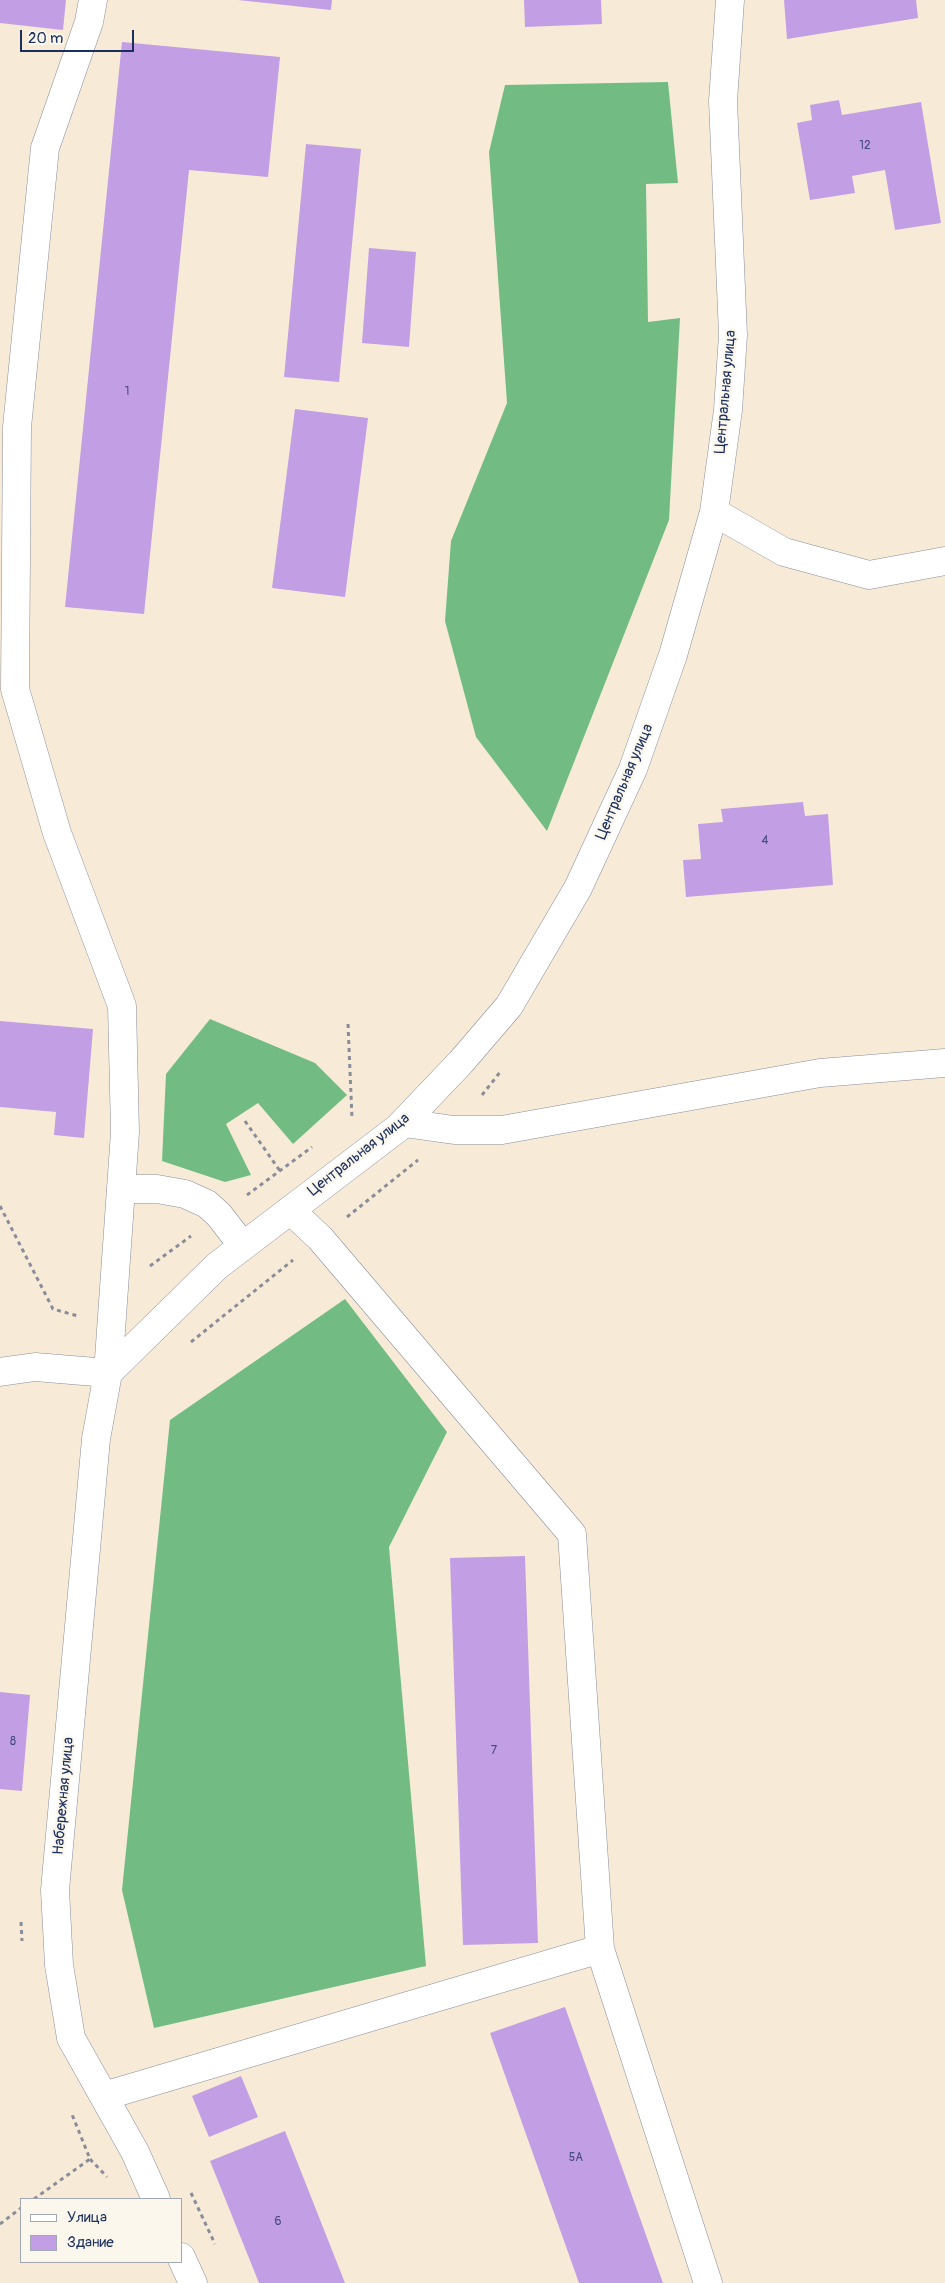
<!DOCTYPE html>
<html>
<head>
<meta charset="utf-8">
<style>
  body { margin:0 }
  #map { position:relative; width:945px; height:2283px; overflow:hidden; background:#f7ebd7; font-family:Pangolin,sans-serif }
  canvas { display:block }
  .legend { position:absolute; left:20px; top:2198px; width:162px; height:65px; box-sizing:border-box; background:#fbf7ec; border:1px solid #a1a7b3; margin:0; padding:6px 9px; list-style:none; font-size:15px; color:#1b2f5e }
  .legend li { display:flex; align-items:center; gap:10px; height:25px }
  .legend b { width:25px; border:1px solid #a1a7b3 }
  .scale { position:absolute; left:20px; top:30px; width:114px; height:22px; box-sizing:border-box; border:2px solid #1b2f5e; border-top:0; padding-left:6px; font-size:15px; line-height:18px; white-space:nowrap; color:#1b2f5e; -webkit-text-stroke:4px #fbf7ec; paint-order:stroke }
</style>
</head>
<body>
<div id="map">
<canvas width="945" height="2283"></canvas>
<ul class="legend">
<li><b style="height:6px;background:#fff"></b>Улица</li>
<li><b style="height:14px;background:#c29ee4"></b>Здание</li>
</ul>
<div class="scale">20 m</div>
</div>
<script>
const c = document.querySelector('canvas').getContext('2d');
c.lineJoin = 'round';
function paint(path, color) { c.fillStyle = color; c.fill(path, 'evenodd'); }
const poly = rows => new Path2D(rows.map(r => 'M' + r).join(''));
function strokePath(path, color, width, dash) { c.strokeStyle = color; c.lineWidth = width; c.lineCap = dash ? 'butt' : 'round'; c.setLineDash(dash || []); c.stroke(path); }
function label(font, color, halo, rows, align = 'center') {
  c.font = font + ' Pangolin,sans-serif'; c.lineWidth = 4.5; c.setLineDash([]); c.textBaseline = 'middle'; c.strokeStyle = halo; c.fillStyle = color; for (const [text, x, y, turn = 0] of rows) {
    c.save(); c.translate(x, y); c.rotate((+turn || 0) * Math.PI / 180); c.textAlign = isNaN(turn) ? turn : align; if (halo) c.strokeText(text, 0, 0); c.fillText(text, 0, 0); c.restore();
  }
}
paint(poly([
  [668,82,678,183,646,184,648,322,680,318,669,520,547,831,476,737,445,621,451,541,507,403,489,152,505,85],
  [210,1019,315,1063,347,1095,293,1144,258,1103,226,1124,251,1175,225,1182,162,1161,166,1074],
  [345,1299,447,1432,389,1547,426,1966,154,2028,122,1890,170,1420]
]), '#72bc84');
paint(poly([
  [0,0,66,0,63,30,0,23],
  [238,0,332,0,331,10],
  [524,0,601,0,602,24,525,27],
  [784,0,916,0,918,18,787,39],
  [122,42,280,57,268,177,189,170,144,614,65,607],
  [839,100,842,115,921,102,941,223,895,230,885,170,852,176,855,193,810,200,797,123,812,120,810,105],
  [306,144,361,149,339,382,284,377],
  [369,248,416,252,409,347,362,343],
  [295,409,368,418,345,597,272,588],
  [803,802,805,816,828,814,833,885,686,897,683,860,701,859,698,824,723,822,721,809],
  [0,1021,93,1029,84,1138,54,1135,56,1112,0,1107],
  [525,1556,538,1943,463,1945,450,1558],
  [0,1692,30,1695,22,1791,0,1789],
  [565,2007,663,2283,579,2283,490,2033],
  [241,2076,258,2117,209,2137,192,2096],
  [285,2131,345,2283,259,2283,210,2161]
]), '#c29ee4');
const minor = poly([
  [93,0,89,22,45,148,17,427,15,689,57,833,122,1006,125,1132,108,1373,96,1439,55,1890,59,1965,71,2038,135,2152,156,2199],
  [714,512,784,552,869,575,945,561],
  [404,1123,454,1130,502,1130,820,1073,945,1063],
  [121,1189,157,1189,185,1194,207,1204,219,1215,243,1246],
  [290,1210,320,1238,572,1534,600,1949,708,2283],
  [0,1372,35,1367,108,1373],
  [108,1373,217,1266,398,1128,461,1062,509,1006,578,888,633,769,673,655,714,512,728,410,733,335,723,101,730,0],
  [104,2096,600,1949],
  [181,2257,193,2283]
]);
strokePath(minor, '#898d9a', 29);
strokePath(poly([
  [348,1024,352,1118],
  [482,1095,501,1071],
  [245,1121,280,1171],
  [247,1195,312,1147],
  [0,1206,53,1309,78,1316],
  [347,1217,418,1160],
  [150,1266,191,1236],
  [191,1342,293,1260],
  [21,1922,22,1941],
  [90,2159,107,2177],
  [191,2193,215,2244],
  [34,2199,90,2159,71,2112],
  [0,2224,21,2208]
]), '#898d9a', 3, [4, 4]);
strokePath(minor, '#fff', 28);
label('12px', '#454b80', null, [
  ["12",865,146],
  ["1",127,392],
  ["4",765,841],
  ["8",13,1742],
  ["7",494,1751],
  ["5А",576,2158],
  ["6",278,2222]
]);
label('15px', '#1b2f5e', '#fbf7ec', [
  ["Центральная улица",726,392,-85],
  ["Центральная улица",625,782,-67],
  ["Центральная улица",359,1155,-38],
  ["Набережная улица",64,1796,-85]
]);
</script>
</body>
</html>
